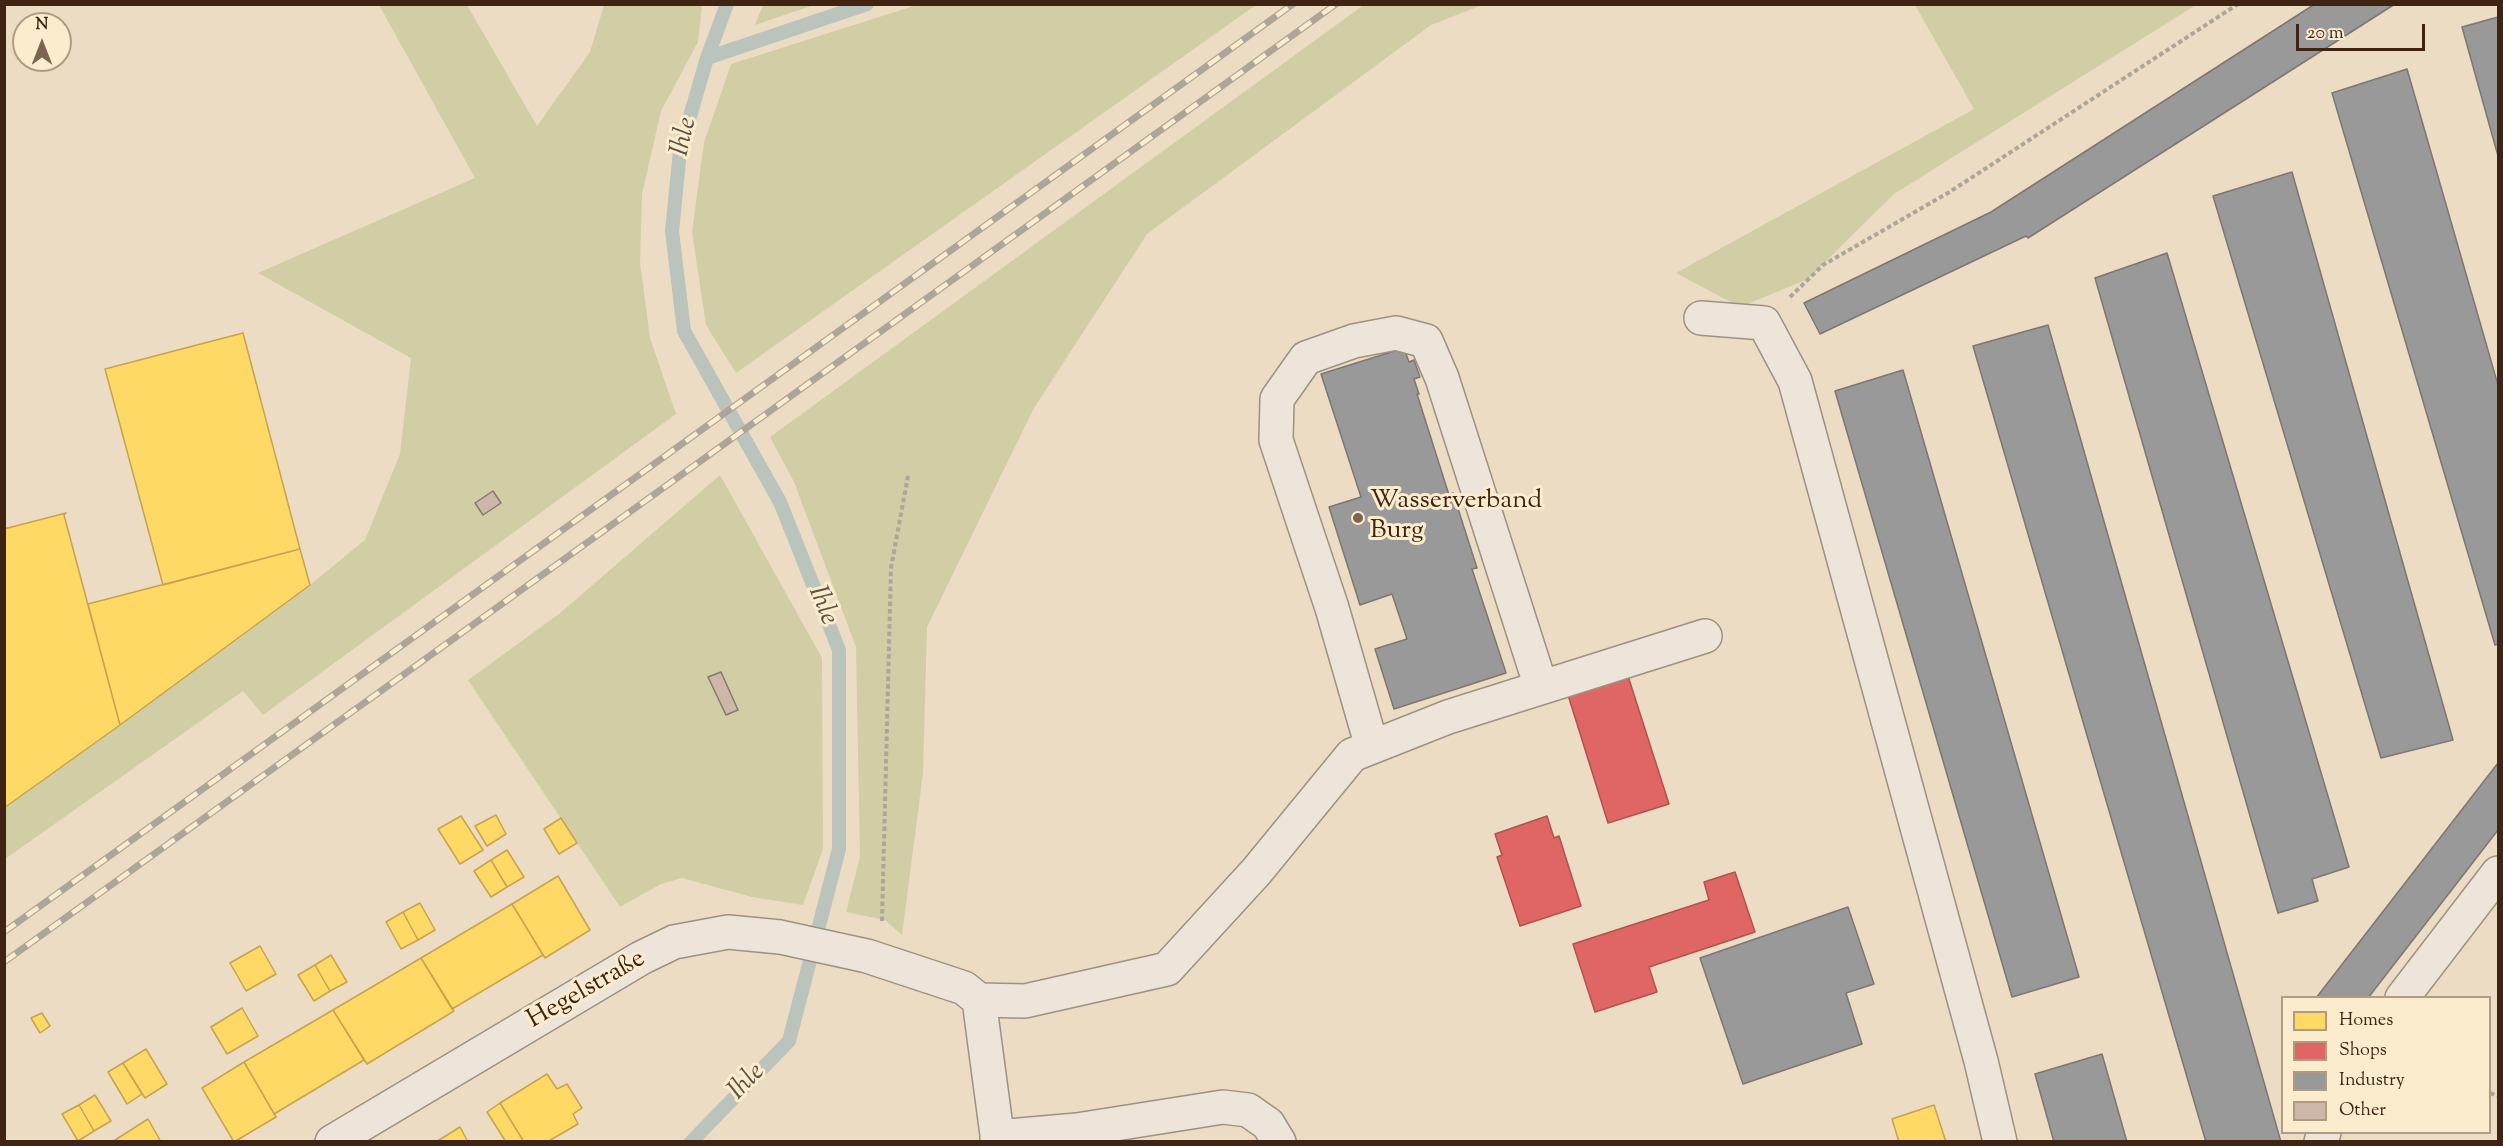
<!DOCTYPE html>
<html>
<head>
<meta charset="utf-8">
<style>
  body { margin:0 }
  #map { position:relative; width:2503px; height:1146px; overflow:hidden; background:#ebdcc3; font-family:"Sorts Mill Goudy",serif }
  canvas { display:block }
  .frame { position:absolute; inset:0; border:6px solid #402413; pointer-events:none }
  .legend { position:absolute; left:2281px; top:996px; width:210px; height:138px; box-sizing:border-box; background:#fcecce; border:2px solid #b19c83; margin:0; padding:8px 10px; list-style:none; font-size:18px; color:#402413 }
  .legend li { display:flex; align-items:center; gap:12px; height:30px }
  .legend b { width:30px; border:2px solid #b19c83 }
  .north { position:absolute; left:12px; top:12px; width:60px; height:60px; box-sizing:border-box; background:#fcecce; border:2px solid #b19c83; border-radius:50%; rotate:0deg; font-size:16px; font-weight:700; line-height:24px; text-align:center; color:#402413 }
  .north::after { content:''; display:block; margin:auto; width:21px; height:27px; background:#7c6451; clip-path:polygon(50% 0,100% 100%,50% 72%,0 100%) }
  .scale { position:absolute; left:2296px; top:24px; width:129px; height:27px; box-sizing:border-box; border:3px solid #402413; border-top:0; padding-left:8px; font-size:18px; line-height:21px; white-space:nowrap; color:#402413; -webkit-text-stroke:4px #fcecce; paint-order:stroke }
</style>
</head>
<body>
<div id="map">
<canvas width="2503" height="1146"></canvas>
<div class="frame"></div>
<ul class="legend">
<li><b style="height:16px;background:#ffd966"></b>Homes</li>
<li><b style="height:16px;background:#e06666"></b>Shops</li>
<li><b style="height:16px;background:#999"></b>Industry</li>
<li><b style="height:16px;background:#ccb7a8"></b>Other</li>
</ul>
<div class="north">N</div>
<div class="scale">20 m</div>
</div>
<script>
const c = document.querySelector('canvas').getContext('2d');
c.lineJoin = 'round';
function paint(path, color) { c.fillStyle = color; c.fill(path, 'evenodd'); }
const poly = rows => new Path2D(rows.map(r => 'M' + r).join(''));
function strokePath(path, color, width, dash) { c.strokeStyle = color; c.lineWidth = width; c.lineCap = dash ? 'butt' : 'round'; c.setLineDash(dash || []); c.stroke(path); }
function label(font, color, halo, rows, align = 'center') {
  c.font = font + ' "Sorts Mill Goudy",serif'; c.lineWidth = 6; c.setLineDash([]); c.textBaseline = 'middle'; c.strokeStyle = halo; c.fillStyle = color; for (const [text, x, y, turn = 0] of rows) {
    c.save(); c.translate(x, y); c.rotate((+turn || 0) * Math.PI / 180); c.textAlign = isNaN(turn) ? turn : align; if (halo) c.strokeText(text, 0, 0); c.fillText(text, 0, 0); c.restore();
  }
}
paint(poly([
  [920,4,1256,5,736,373,706,325,692,232,704,143,731,64],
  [1365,4,1482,5,1431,25,1147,234,1034,408,927,627,923,773,902,935,885,920,846,912,860,857,856,647,794,482,770,437],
  [379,5,467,5,537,126,590,52,604,5,702,5,698,42,661,111,642,194,640,263,650,338,676,414,263,715,243,691,5,859,4,808,310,585,365,540,400,454,411,358,258,273,475,178],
  [763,5,764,4,814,5,755,25],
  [1915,5,2196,5,1894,194,1808,279,1740,307,1676,273,1974,109],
  [720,475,822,658,823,849,803,905,752,897,682,878,661,884,620,907,468,680,559,614]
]), '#d1cea6');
const homes = poly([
  [243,333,300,549,163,585,105,369,243,333],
  [66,513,64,515,120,725,4,808,4,529,66,513],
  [300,549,310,585,120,725,88,604,300,549],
  [496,815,506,834,487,846,475,826,496,815],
  [461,816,483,850,460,864,438,829,461,816],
  [561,818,577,843,559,854,544,829,561,818],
  [507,850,524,877,507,887,491,860,507,850],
  [491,860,507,887,491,897,474,871,491,860],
  [558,876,590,930,545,958,512,904,558,876],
  [420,903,435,930,418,940,403,912,420,903],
  [512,904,543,955,452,1009,421,958,512,904],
  [403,912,418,940,401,949,386,922,403,912],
  [260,946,276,974,246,991,230,963,260,946],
  [331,955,347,982,330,991,315,965,331,955],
  [421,958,454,1011,367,1064,333,1010,421,958],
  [315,965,330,991,314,1001,298,975,315,965],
  [242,1008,258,1036,227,1054,211,1027,242,1008],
  [333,1010,364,1060,274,1114,244,1062,333,1010],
  [42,1013,50,1026,40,1033,31,1018,42,1013],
  [146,1049,167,1084,145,1098,123,1063,146,1049],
  [244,1062,276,1117,234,1142,202,1088,244,1062],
  [123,1063,142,1094,127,1104,108,1072,123,1063],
  [547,1074,557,1089,567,1084,582,1108,573,1114,578,1124,547,1142,524,1142,500,1103,547,1074],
  [95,1095,111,1121,94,1131,79,1105,95,1095],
  [500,1103,524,1142,506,1142,487,1112,500,1103],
  [79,1105,94,1131,78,1141,62,1114,79,1105],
  [1934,1105,1946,1142,1899,1142,1892,1119,1934,1105],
  [148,1119,161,1142,112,1142,148,1119],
  [460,1127,468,1142,436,1142,460,1127]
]);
paint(homes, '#ffd966');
strokePath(homes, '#c6a34d', 1.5);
const shops = poly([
  [1628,676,1669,804,1608,823,1568,695,1628,676],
  [1547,816,1554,838,1559,836,1581,906,1520,926,1497,857,1502,855,1495,834,1547,816],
  [1735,872,1755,932,1649,967,1657,992,1595,1012,1573,944,1709,900,1704,882,1735,872]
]);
paint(shops, '#e06666');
strokePath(shops, '#b0524d', 1.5);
const industry = poly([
  [2315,4,2395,4,2028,238,2026,236,1820,334,1804,303,1991,212,2315,4],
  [2498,17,2498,156,2462,27,2498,17],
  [2407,69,2498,385,2498,644,2495,645,2332,93,2407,69],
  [2292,172,2453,740,2381,758,2213,196,2292,172],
  [2167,253,2349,867,2312,879,2318,901,2278,913,2095,278,2167,253],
  [2048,325,2281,1142,2206,1142,1973,346,2048,325],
  [1404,348,1409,362,1414,360,1420,377,1414,379,1419,394,1417,394,1449,495,1453,493,1477,568,1472,569,1506,673,1394,709,1375,649,1407,639,1392,594,1360,605,1329,507,1361,497,1321,374,1404,348],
  [1903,370,2079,977,2012,997,1835,391,1903,370],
  [2498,763,2498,830,2368,998,2316,998,2498,763],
  [1848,907,1874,984,1846,993,1862,1044,1743,1084,1700,958,1848,907],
  [2102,1054,2127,1142,2054,1142,2035,1074,2102,1054]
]);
paint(industry, '#999');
strokePath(industry, '#7e7671', 1.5);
strokePath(poly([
  [707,58,727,4],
  [691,1142,789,1041,839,849,839,650,780,502,684,331,672,231,680,151,707,58,867,4]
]), '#bac4bc', 14);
const building = poly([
  [493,491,501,503,483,515,475,503,493,491],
  [721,672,738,710,726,715,708,677,721,672]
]);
paint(building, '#ccb7a8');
strokePath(building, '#85796a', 1.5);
const minor = poly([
  [1701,318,1764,323,1795,381,1981,1061,2000,1142],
  [1372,747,1332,608,1276,440,1277,399,1306,358,1354,341,1396,333,1426,341,1442,378,1541,687],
  [2402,998,2498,873],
  [979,1000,1025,1001,1167,969,1256,872,1352,755,1448,717,1705,636],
  [997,1137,1077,1130,1223,1107,1248,1110,1268,1124,1279,1142],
  [332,1142,641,958,674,942,728,932,780,937,867,956,964,988,979,1000,998,1142],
  [2321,1142,2324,1132]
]);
strokePath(minor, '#9d9182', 36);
strokePath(poly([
  [1790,297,1823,265,1948,193,2238,4],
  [882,921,891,568,908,476],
  [2490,1093,2498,1096]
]), '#ada599', 4, [4.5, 3]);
strokePath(minor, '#ede5d9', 33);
const rail = poly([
  [4,932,1293,4],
  [4,962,1336,4]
]);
strokePath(rail, '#ada599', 7);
strokePath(rail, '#fcecce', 4.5, [14]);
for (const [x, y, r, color] of [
  [1358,518,6,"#7c6451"]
]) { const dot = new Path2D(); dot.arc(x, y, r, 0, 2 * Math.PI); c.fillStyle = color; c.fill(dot); strokePath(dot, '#fcecce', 2); }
label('26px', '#402413', '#fcecce', [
  ["Wasserverband",1370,503],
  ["Burg",1370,533]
], 'left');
label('26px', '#402413', '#fcecce', [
  ["Hegelstraße",587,991,-30]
]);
label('italic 27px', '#5e5145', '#fcecce', [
  ["Ihle",686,137,-77],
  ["Ihle",821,606,68],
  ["Ihle",748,1083,-46]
]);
</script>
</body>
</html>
